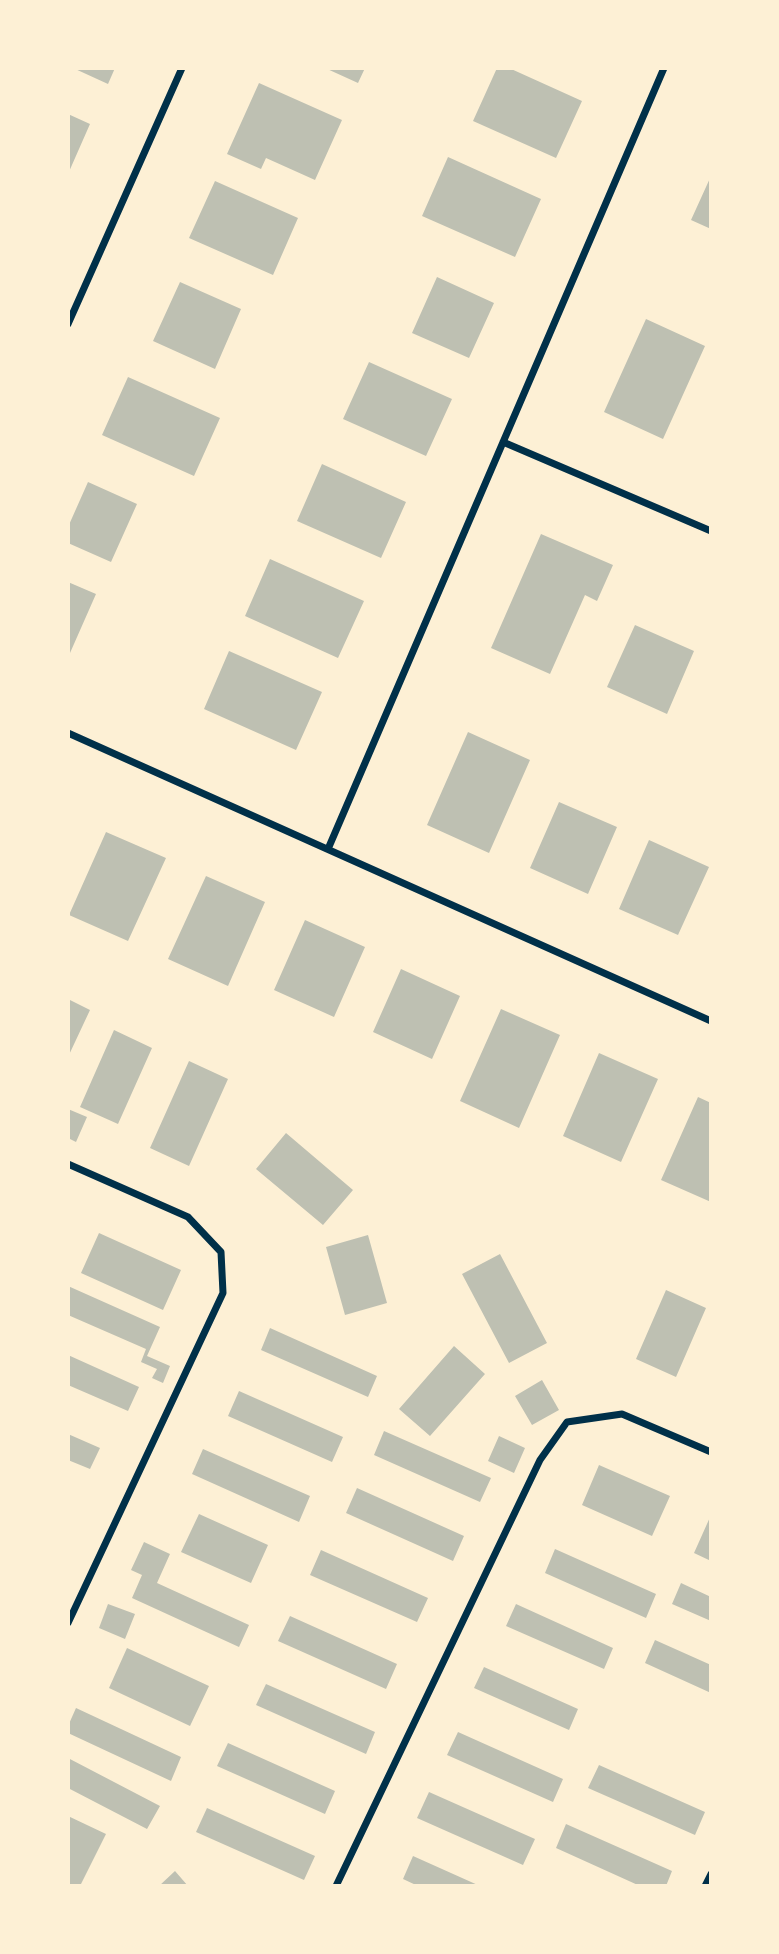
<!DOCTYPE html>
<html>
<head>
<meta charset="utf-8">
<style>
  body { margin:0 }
  #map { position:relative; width:779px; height:1954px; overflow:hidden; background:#fdf0d5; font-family:"Alegreya Sans",sans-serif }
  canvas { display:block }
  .frame { position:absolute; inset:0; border:70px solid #fdf0d5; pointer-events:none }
</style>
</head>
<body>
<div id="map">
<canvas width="779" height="1954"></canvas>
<div class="frame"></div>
</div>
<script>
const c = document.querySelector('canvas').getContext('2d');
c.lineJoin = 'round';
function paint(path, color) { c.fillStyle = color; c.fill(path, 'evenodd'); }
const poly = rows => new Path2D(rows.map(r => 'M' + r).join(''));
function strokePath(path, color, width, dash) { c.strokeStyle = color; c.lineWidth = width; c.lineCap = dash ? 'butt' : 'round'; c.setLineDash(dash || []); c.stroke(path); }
paint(poly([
  [73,68,115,68,108,84],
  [325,68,365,68,358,83],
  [497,68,509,68,582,101,556,158,473,121],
  [259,83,342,120,315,180,266,158,261,169,227,154],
  [68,114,90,124,68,174],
  [448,157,541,199,515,257,422,216],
  [711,176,711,229,691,220],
  [215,181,298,218,273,275,189,238],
  [437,277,494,303,469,358,412,333],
  [180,282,241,309,215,369,153,341],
  [646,319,705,346,663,439,604,412],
  [369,362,452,399,426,456,343,419],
  [128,377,220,418,194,476,102,435],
  [322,464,406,502,381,558,297,521],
  [88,482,137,504,111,562,68,543,68,527],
  [541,534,613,565,597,601,585,595,550,674,491,648],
  [270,559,364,601,338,658,245,616],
  [68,582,96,594,70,653,68,652],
  [635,625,694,651,667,714,607,687],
  [229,651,322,692,296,750,204,709],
  [468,732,530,760,489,853,427,825],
  [559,802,617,827,588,894,530,868],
  [106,832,166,858,128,941,69,915],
  [649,840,709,867,678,935,619,909],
  [206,876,265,902,228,986,168,959],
  [305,920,365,947,334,1017,274,990],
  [401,969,460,996,432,1059,373,1032],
  [68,999,90,1010,68,1057],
  [501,1009,560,1035,519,1128,460,1101],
  [114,1030,152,1048,118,1124,80,1107],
  [599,1053,658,1079,621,1162,563,1136],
  [189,1061,228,1079,189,1166,150,1148],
  [698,1097,711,1103,711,1202,661,1180],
  [68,1109,87,1117,76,1142,68,1138],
  [286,1133,353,1190,323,1225,256,1169],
  [99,1233,181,1270,163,1310,81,1273],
  [368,1235,387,1303,345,1315,326,1247],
  [500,1254,547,1343,509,1363,462,1274],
  [68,1286,160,1327,147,1356,170,1366,163,1383,152,1378,157,1369,141,1362,146,1349,68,1315],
  [666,1290,706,1308,676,1377,636,1359],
  [270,1328,377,1376,368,1397,261,1350],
  [454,1346,485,1374,430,1436,399,1409],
  [68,1355,139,1387,128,1411,68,1385],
  [542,1380,559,1410,532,1425,515,1396],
  [239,1391,343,1437,332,1462,228,1416],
  [384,1431,491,1478,480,1502,374,1455],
  [68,1434,100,1448,90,1469,68,1460],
  [499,1436,525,1448,514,1473,488,1461],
  [203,1449,310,1496,299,1522,192,1474],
  [599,1465,670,1496,652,1536,582,1505],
  [357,1488,464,1536,453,1561,346,1513],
  [199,1514,268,1545,251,1583,181,1552],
  [711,1515,711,1561,694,1553],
  [144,1542,170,1554,157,1583,249,1625,239,1647,132,1598,142,1575,131,1570],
  [555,1549,656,1594,646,1618,545,1573],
  [321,1550,428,1598,417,1622,310,1575],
  [681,1583,711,1597,711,1621,672,1604],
  [108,1604,135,1614,125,1639,99,1628],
  [516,1604,613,1648,604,1669,506,1626],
  [290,1616,397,1664,386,1689,278,1641],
  [655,1640,711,1665,711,1693,645,1663],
  [127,1648,209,1686,190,1726,109,1688],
  [484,1667,578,1709,569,1730,474,1688],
  [266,1684,375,1732,366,1754,256,1705],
  [76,1708,181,1757,171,1781,68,1733,68,1726],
  [458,1732,563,1779,553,1802,447,1755],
  [228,1743,335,1791,325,1814,217,1766],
  [68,1758,160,1806,147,1829,68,1788],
  [599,1765,705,1812,695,1835,588,1788],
  [429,1792,535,1839,523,1865,417,1818],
  [207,1808,315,1856,304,1880,196,1832],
  [68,1816,106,1834,80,1886,68,1886],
  [566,1824,672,1871,666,1886,640,1886,556,1848],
  [413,1856,480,1886,418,1886,403,1879],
  [175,1871,188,1886,159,1886]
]), '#bec0b2');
strokePath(poly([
  [68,324,182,68],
  [503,442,711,531],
  [68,733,711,1021],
  [328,849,664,68],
  [68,1164,188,1217,221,1252,223,1293,68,1623],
  [336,1886,540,1460,567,1422,622,1414,711,1452],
  [705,1886,711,1874]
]), '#003049', 7);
</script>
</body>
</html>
